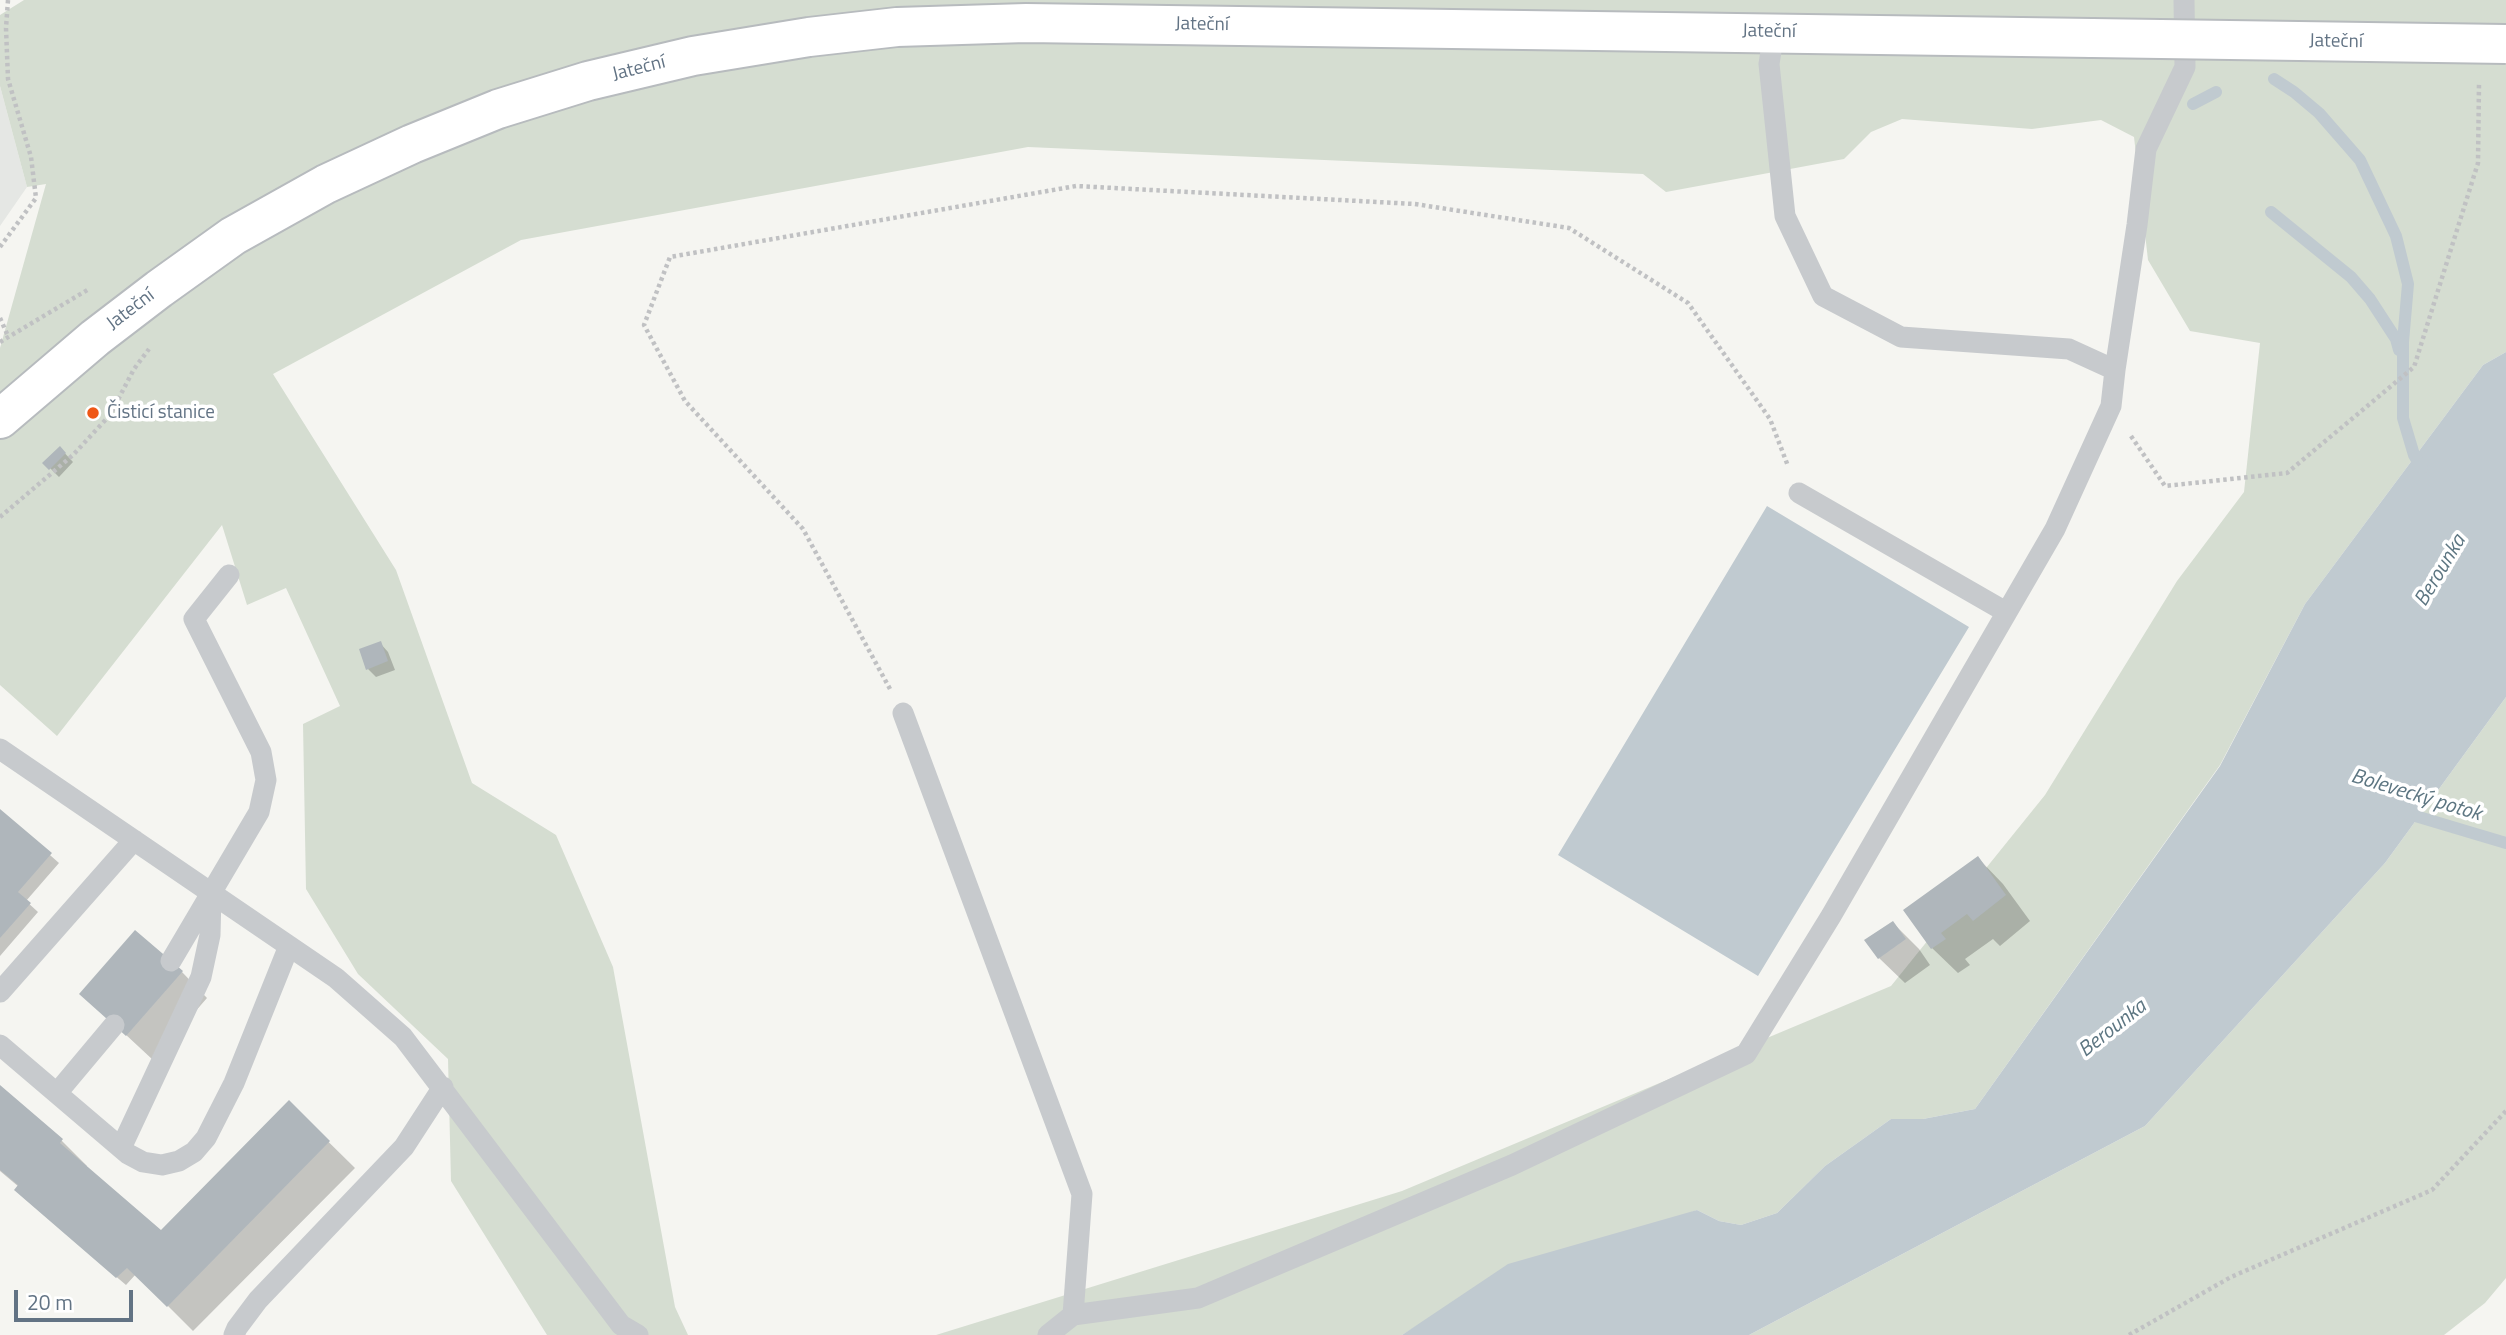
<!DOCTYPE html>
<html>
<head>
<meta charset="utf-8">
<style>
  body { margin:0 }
  #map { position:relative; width:2506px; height:1335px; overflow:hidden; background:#f5f5f1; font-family:"Titillium Web",sans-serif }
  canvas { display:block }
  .scale { position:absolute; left:14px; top:1290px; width:119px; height:32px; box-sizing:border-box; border:4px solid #627384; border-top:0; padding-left:9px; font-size:21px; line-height:24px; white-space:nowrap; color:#627384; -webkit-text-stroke:5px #fff; paint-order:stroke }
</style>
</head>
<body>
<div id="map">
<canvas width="2506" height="1335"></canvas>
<div class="scale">20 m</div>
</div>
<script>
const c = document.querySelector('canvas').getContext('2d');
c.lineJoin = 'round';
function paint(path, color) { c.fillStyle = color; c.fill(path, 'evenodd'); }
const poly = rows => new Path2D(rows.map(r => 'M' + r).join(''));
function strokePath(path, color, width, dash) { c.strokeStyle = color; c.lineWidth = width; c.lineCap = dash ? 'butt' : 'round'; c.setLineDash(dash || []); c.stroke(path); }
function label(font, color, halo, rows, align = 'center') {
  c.font = font + ' "Titillium Web",sans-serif'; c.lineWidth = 7; c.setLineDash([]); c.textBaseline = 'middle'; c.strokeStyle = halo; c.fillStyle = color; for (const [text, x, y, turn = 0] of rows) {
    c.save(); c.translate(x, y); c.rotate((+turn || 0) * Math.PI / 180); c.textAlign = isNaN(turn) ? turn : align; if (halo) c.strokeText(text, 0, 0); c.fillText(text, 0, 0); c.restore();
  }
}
paint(poly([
  [0,86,27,187,0,226]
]), '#e5e7e4');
paint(poly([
  [24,0,2506,0,2506,352,2483,365,2305,604,2220,765,1975,1109,1923,1119,1891,1119,1825,1166,1777,1213,1741,1225,1719,1221,1697,1210,1420,1324,1402,1335,936,1335,1402,1191,1891,986,2045,795,2177,581,2244,492,2260,343,2190,331,2148,260,2134,137,2101,120,2032,129,1902,119,1871,132,1844,159,1666,192,1643,174,1028,147,521,240,273,374,396,570,472,783,556,835,613,967,675,1307,688,1335,547,1335,451,1181,448,1059,358,974,306,889,303,724,340,706,286,588,247,605,222,525,57,736,0,685,0,348,46,184,27,187,0,86,0,15],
  [2506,697,2506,1278,2485,1303,2444,1335,1749,1335,2145,1126,2385,863]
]), '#d5ddd1');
paint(poly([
  [2506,352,2506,697,2385,863,2145,1126,1749,1335,1402,1335,1508,1264,1697,1210,1719,1221,1741,1225,1777,1213,1825,1166,1891,1119,1923,1119,1975,1109,2220,766,2305,604,2483,365],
  [1767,506,1969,627,1758,976,1558,855]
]), '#c0cad0');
paint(poly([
  [60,448,73,462,59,477,45,463],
  [380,643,388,652,395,670,376,677,368,669],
  [0,811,59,863,26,901,38,912,0,956],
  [1978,858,2003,884,2030,921,2000,946,1993,939,1965,959,1970,965,1958,973,1932,948],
  [1893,923,1919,949,1930,965,1905,983,1879,958],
  [182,972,207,998,153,1060,82,994],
  [0,1087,62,1141,87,1166,86,1168,162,1233,289,1103,355,1168,193,1331,136,1274,126,1285,24,1198,19,1187,0,1171]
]), '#0003');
strokePath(poly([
  [2274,79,2294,92,2319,113,2360,160,2396,236,2408,284,2403,342,2403,418,2414,455,2422,468],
  [2193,104,2216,92],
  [2271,212,2351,277,2370,299,2396,339,2399,350],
  [2402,812,2506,843]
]), '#c0cad0', 12);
paint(poly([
  [60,446,66,453,49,470,42,463],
  [381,641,388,661,366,670,359,649],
  [0,809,52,853,18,892,31,903,0,938],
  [1978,856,2006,895,1973,921,1967,914,1941,933,1946,939,1931,949,1903,910],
  [1893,921,1906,939,1878,959,1864,940],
  [135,930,183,971,126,1036,79,994],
  [0,1085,63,1139,60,1143,161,1230,289,1100,330,1141,167,1307,127,1268,116,1278,14,1190,18,1185,0,1170]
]), '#afb6bb');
const primary = poly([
  [0,419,95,338,159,289,233,236,326,184,412,144,498,109,588,81,693,56,809,37,897,27,1026,23,2092,38]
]);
strokePath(primary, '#b7bbbe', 42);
strokePath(poly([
  [0,247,36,198,31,157,8,79,6,28,8,0],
  [0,318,8,336],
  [0,342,89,289],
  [2131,436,2165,486,2287,473,2414,367,2478,163,2479,83],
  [0,517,73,455,110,415,134,369,149,349],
  [890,689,803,529,685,401,644,325,670,257,1076,186,1415,204,1569,228,1688,303,1770,419,1788,466],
  [2129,1335,2231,1277,2432,1190,2506,1111]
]), '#c0c1c3', 4.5, [3.5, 3.5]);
strokePath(poly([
  [2115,370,2137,225,2146,149,2185,67,2184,0],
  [1799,493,2006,612],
  [903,713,1082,1194,1073,1315,1048,1335],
  [0,749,336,978,403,1037,621,1325,638,1335],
  [171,961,259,812,266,780,261,752,194,619,229,575],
  [0,992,134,840],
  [0,1045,128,1154,143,1162,162,1165,179,1161,194,1152,206,1138,234,1083,289,946],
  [57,1093,114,1025],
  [121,1148,201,977,210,935,211,895],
  [1073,1315,1198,1298,1512,1165,1746,1054,1831,916,2055,529,2111,406,2115,370,2069,349,1901,337,1823,296,1785,216,1769,64,1774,32],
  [234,1335,237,1328,258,1300,404,1147,443,1087]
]), '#c7cacd', 21);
strokePath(primary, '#fff', 38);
const primaryBridge = poly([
  [2092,38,2506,44]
]);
strokePath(primaryBridge, '#b7bbbe', 42, []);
strokePath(primaryBridge, '#fff', 38);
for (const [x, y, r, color] of [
  [93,413,7,"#ef5716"]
]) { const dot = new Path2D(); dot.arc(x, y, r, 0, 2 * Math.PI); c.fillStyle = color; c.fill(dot); strokePath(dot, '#fff', 2.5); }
label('19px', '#627384', '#fff', [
  ["Jateční",1202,25,1],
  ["Jateční",1769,32,1],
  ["Jateční",2336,42,1],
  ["Jateční",639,69,-14],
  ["Jateční",131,310,-37]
]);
label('19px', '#627384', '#fff', [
  ["Čisticí stanice",107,413]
], 'left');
label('italic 21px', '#5d7682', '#fff', [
  ["Berounka",2441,571,-59],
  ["Bolevecký potok",2416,796,17],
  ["Berounka",2113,1029,-38]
]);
</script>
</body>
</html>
